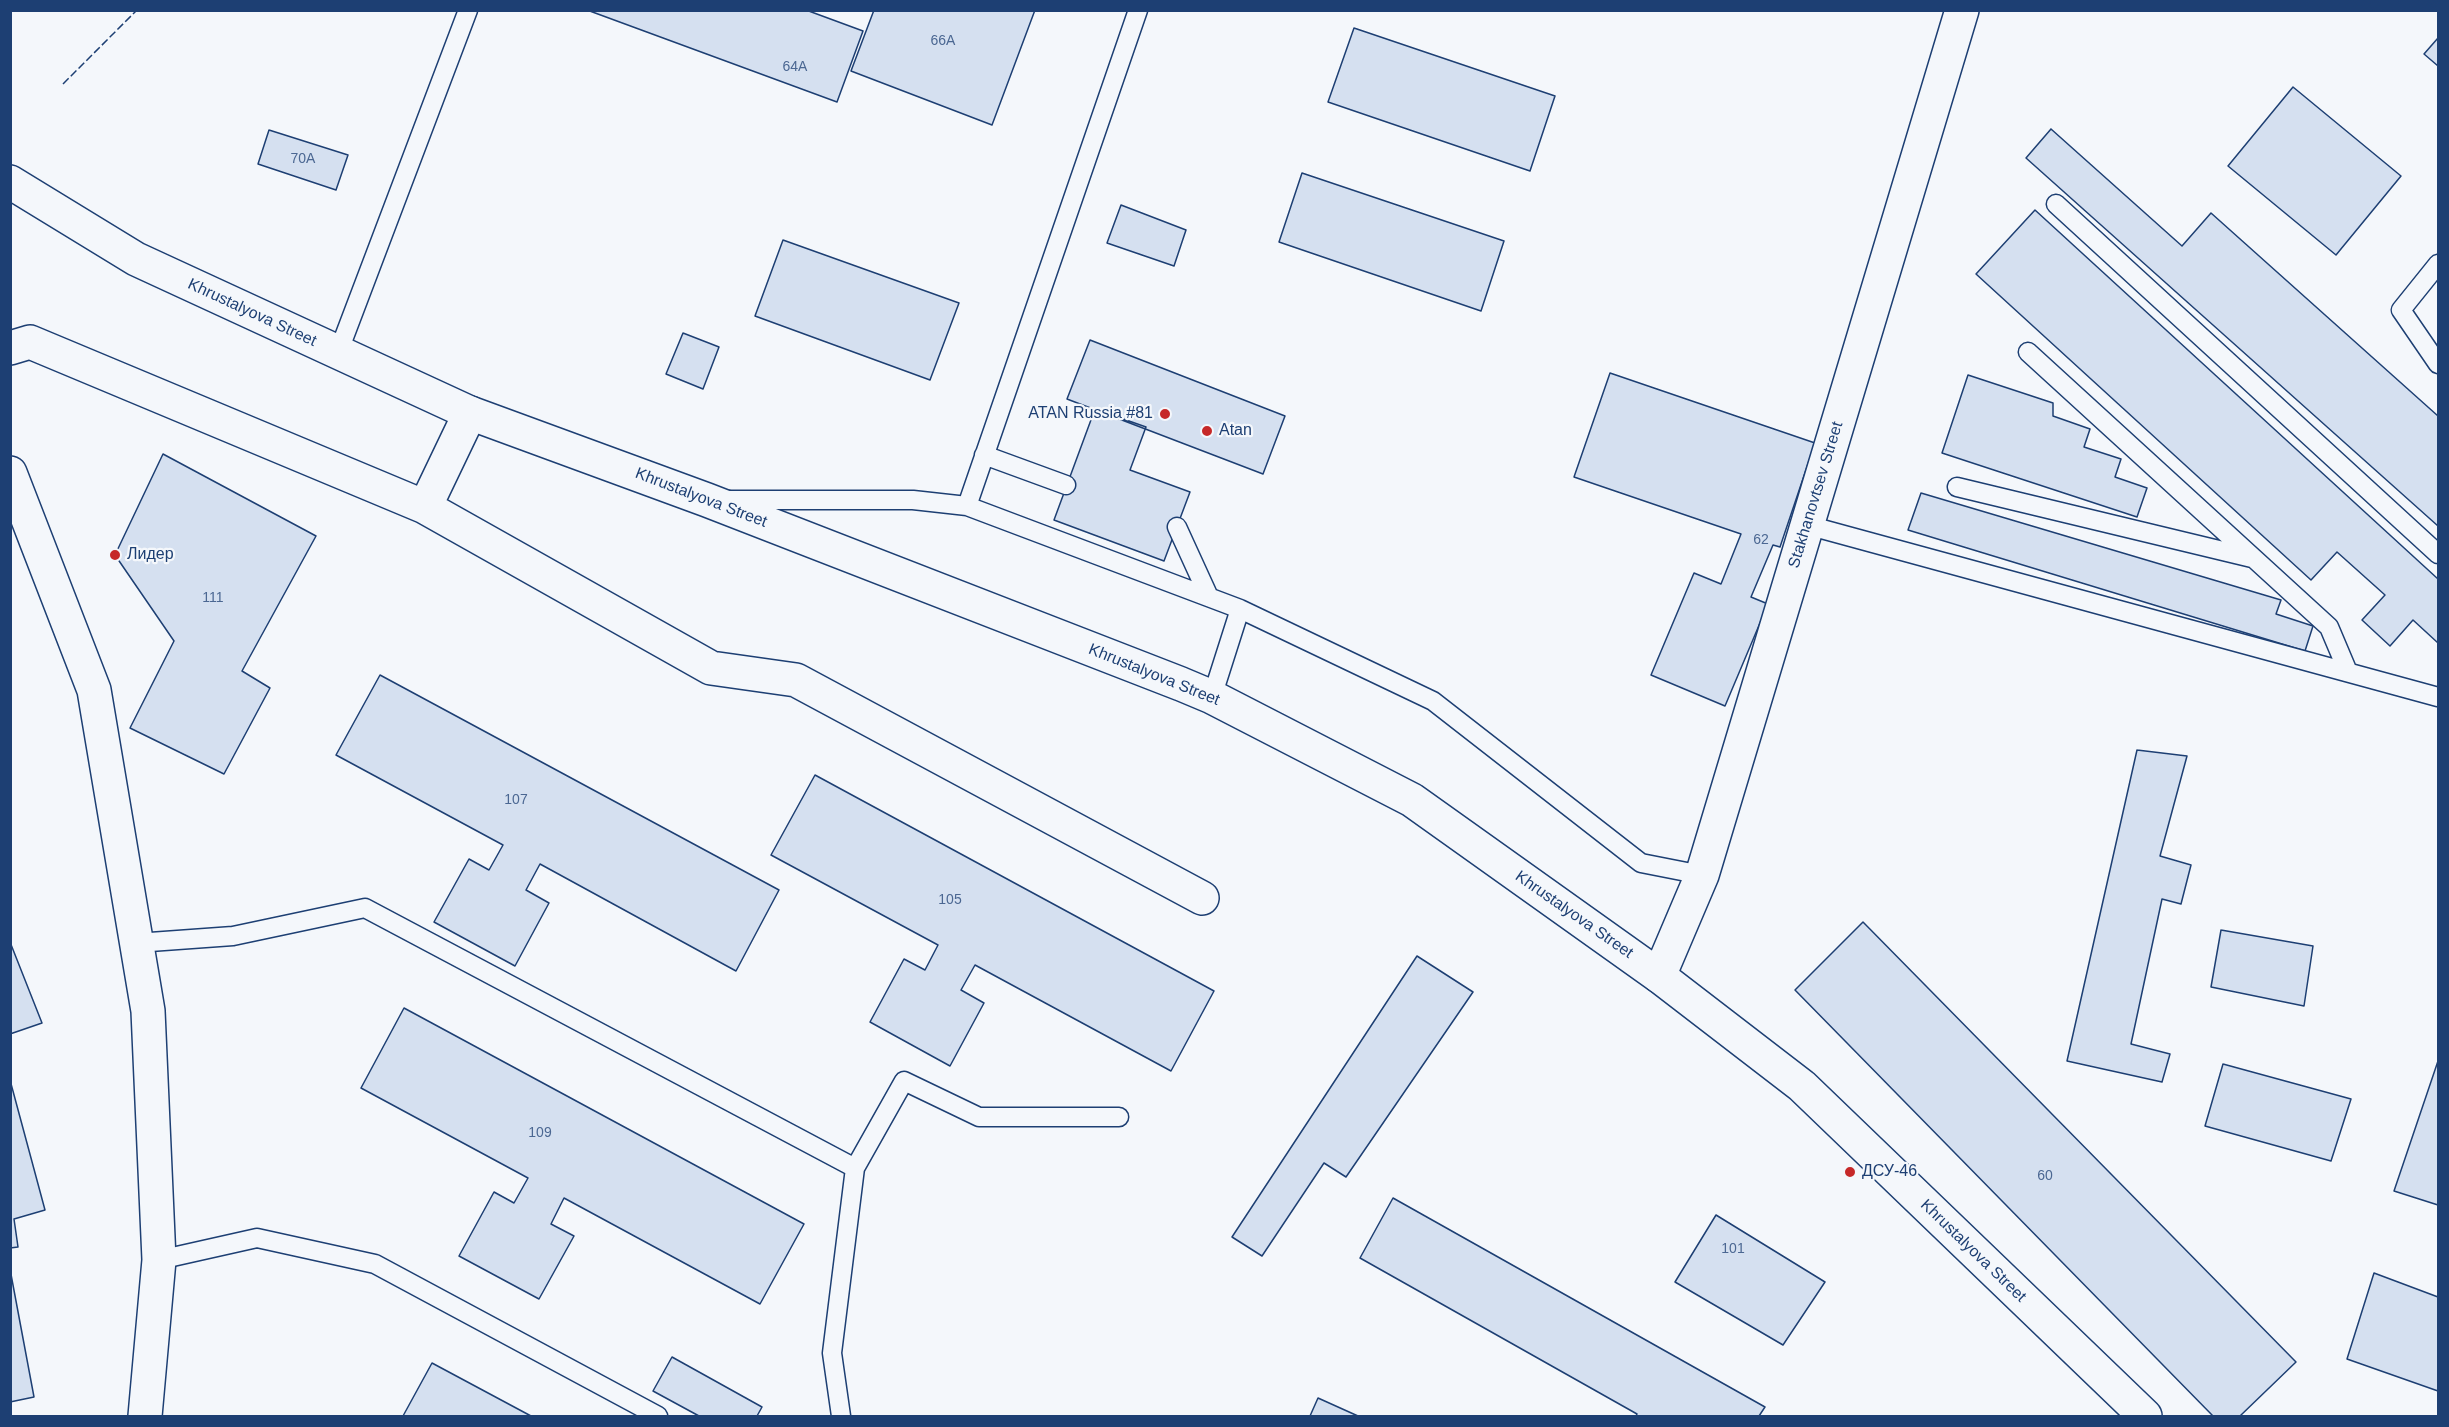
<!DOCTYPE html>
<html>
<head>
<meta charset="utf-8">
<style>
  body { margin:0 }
  #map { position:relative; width:2449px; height:1427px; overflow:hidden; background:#f4f7fb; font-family:Arial,sans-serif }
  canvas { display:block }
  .frame { position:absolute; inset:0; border:12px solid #1d3f73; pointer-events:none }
</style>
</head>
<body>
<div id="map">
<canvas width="2449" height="1427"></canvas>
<div class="frame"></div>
</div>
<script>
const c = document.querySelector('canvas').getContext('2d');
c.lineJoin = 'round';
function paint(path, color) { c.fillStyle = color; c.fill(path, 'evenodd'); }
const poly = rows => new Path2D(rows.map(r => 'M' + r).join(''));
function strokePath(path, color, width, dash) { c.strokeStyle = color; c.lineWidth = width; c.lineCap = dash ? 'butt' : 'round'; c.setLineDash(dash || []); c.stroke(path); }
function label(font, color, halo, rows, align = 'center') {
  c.font = font + ' Arial,sans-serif'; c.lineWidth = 4.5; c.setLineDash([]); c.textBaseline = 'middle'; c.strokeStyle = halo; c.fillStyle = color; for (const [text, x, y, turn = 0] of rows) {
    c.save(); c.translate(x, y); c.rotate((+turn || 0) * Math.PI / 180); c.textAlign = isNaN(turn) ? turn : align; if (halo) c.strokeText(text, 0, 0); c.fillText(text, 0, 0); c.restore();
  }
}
const building = poly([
  [587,10,806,10,863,31,837,102,587,10],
  [874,10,1035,10,992,125,851,71,874,10],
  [1354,28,1555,96,1530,171,1328,102,1354,28],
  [2438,38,2438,66,2424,54,2438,38],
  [2293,87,2401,176,2336,255,2228,166,2293,87],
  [2051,129,2182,246,2211,213,2438,416,2438,526,2026,158,2051,129],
  [269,130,348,155,336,190,258,164,269,130],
  [1302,173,1504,241,1481,311,1279,242,1302,173],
  [1121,205,1186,230,1174,266,1107,243,1121,205],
  [2035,210,2438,579,2438,643,2413,620,2390,646,2362,620,2385,595,2337,552,2311,580,1976,274,2035,210],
  [783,240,959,303,930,380,755,316,783,240],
  [683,333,719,347,703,389,666,374,683,333],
  [1090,340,1285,416,1263,474,1067,399,1090,340],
  [1610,373,1815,443,1780,547,1773,545,1751,597,1768,604,1725,706,1651,675,1694,573,1721,584,1741,534,1574,477,1610,373],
  [1968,375,2053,403,2053,416,2090,429,2084,447,2121,459,2115,477,2147,488,2137,517,1942,453,1968,375],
  [1095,409,1146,427,1130,470,1190,492,1164,561,1054,520,1095,409],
  [163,454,316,536,242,671,270,688,224,774,130,728,174,641,115,555,163,454],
  [1921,493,2281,600,2276,614,2313,626,2305,651,1908,530,1921,493],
  [380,675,779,890,736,971,540,864,526,890,549,903,515,966,434,922,469,859,489,870,503,845,336,755,380,675],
  [2137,750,2187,756,2160,856,2191,865,2181,904,2162,899,2131,1044,2170,1054,2162,1082,2067,1061,2137,750],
  [815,775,1214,991,1171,1071,975,965,961,990,984,1003,950,1066,870,1022,904,959,925,970,938,945,771,855,815,775],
  [1863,922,2296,1362,2240,1416,2213,1416,1795,990,1863,922],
  [2221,930,2313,946,2304,1006,2211,987,2221,930],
  [10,942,42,1023,10,1034,10,942],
  [1417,956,1473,992,1346,1177,1324,1163,1262,1256,1232,1237,1417,956],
  [404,1008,804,1224,760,1304,564,1198,551,1224,574,1236,539,1299,459,1256,494,1192,514,1203,528,1178,361,1088,404,1008],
  [2438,1061,2438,1205,2394,1191,2438,1061],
  [2223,1064,2351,1099,2331,1161,2205,1126,2223,1064],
  [10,1080,45,1210,14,1219,18,1247,10,1248,10,1080],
  [1393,1198,1765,1407,1759,1416,1636,1416,1637,1414,1360,1258,1393,1198],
  [1716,1215,1825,1282,1783,1345,1675,1282,1716,1215],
  [10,1269,34,1397,10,1402,10,1269],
  [2374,1273,2438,1297,2438,1391,2347,1359,2374,1273],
  [672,1357,762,1407,757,1416,699,1416,653,1391,672,1357],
  [432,1363,531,1416,403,1416,432,1363],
  [1318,1398,1358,1416,1310,1416,1318,1398]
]);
paint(building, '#d5e0f0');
strokePath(building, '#1d3f73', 1.5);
const lane = poly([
  [2056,204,2438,554],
  [2438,264,2401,310,2438,364],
  [2028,352,2329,627,2348,672],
  [338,353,468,10],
  [984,455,1066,485],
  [1957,487,2252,558],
  [729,500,913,500,967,506,1240,609,1433,701,1641,863,1702,875],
  [967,506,1138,10],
  [1807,525,2438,697],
  [1177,527,1209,597],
  [1212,697,1240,609],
  [136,943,233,936,365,908,855,1168,832,1353,841,1416],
  [855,1168,904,1081,979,1117,1119,1117],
  [159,1260,257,1238,375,1264,658,1416]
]);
const street = poly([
  [10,348,30,342,425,507],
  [470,413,425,507,711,668,796,680,1202,898],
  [1659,976,1702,875,1962,10]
]);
const secondary = poly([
  [10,182,136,259,470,413,707,500,1181,684,1212,697,1412,800,1659,976,1802,1086,2145,1416],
  [10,473,94,690,148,1011,159,1260,145,1416]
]);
strokePath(lane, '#1d3f73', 21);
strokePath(street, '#1d3f73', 36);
strokePath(secondary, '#1d3f73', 36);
strokePath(lane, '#f4f7fb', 18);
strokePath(street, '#f4f7fb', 33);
strokePath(secondary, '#f4f7fb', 33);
strokePath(poly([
  [63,84,137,10]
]), '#1d3f73', 1.5, [8, 3]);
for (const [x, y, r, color] of [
  [1165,414,6,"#c62828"],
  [1207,431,6,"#c62828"],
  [115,555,6,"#c62828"],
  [1850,1172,6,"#c62828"]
]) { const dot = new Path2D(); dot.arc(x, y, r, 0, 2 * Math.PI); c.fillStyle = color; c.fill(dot); strokePath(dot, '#f4f7fb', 2); }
label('14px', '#4b6792', null, [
  ["66А",943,41],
  ["64А",795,67],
  ["70А",303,159],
  ["62",1761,540],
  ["111",213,598],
  ["107",516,800],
  ["105",950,900],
  ["109",540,1133],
  ["60",2045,1176],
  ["101",1733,1249]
]);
label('16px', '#1d3f73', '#f4f7fb', [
  ["Khrustalyova Street",252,313,25],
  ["Stakhanovtsev Street",1816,495,-73],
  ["Khrustalyova Street",701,498,21],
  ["Khrustalyova Street",1154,675,22],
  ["Khrustalyova Street",1574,915,35],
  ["Khrustalyova Street",1973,1251,44]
]);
label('16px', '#1d3f73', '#f4f7fb', [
  ["ATAN Russia #81",1153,414,"right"],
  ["Atan",1219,431],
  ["Лидер",127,555],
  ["ДСУ-46",1862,1172]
], 'left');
</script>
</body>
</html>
